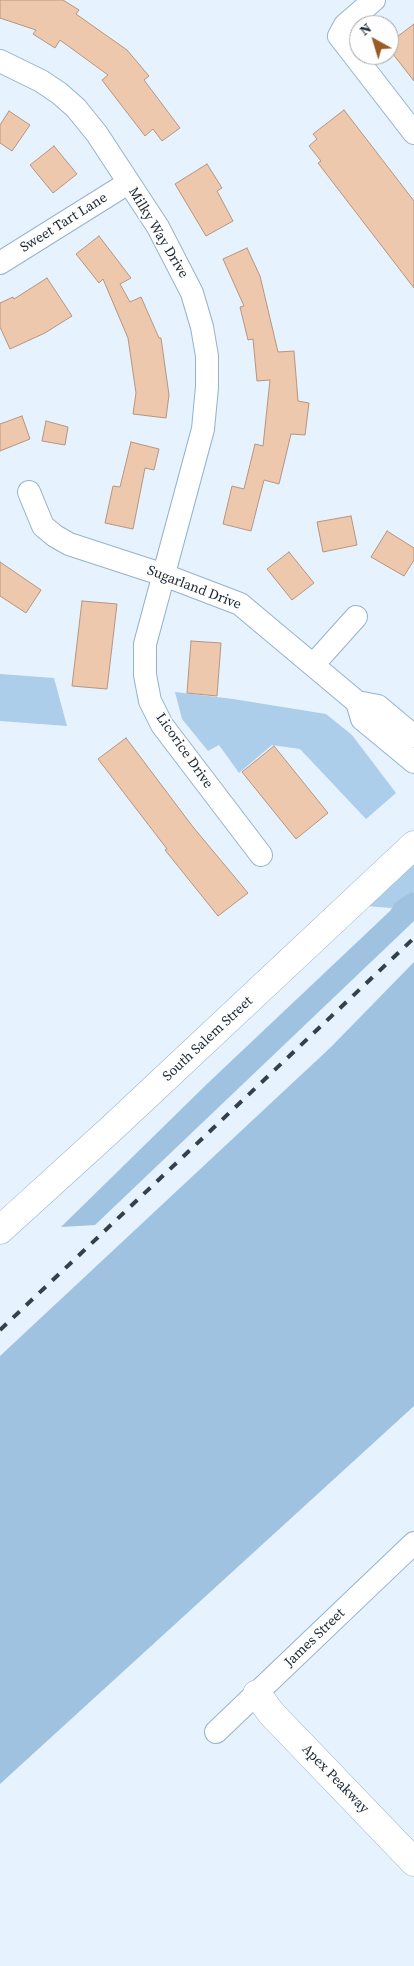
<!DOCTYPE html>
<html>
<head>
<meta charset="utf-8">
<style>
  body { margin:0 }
  #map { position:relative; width:414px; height:1966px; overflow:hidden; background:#e6f2fd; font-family:"Source Serif 4",serif }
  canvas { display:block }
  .north { position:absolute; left:349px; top:15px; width:50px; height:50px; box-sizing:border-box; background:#fefefe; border:1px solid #a3a8ac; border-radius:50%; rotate:321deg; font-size:14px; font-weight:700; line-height:20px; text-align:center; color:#1b2731 }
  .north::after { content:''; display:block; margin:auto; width:18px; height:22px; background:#9b5b25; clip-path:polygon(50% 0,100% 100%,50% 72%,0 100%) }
</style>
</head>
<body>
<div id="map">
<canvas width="414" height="1966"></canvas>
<div class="north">N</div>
</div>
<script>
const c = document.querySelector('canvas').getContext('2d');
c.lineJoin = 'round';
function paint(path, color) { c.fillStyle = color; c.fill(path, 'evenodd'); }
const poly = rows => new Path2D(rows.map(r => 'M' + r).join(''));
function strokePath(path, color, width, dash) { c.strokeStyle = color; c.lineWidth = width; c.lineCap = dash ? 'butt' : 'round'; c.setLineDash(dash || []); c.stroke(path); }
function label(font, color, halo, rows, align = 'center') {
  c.font = font + ' "Source Serif 4",serif'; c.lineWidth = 4; c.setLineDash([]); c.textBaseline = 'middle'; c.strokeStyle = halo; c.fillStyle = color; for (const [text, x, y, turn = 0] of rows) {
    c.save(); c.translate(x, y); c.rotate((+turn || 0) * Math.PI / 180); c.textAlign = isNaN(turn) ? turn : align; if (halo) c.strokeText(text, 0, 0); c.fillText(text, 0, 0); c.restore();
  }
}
paint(poly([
  [0,674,54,678,67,726,0,721],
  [175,692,233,699,326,714,352,735,396,793,366,819,300,749,272,745,239,773,219,745,208,751,182,719],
  [414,860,414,893,412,891,391,908,366,906]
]), '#acceea');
paint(poly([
  [412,891,414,893,414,921,95,1225,61,1227,208,1083,390,911,395,903],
  [414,962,414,1406,0,1784,0,1356,331,1047]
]), '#9ec2df');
const building = poly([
  [0,0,63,0,79,10,76,14,127,50,149,76,144,80,180,128,162,141,153,129,145,136,102,80,108,75,60,40,55,48,33,34,36,30,0,18,0,0],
  [414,24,414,81,389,49,389,43,414,24],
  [344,110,414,201,414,288,318,163,321,161,309,146,317,139,313,134,344,110],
  [9,111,30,125,12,151,0,143,0,125,9,111],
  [54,146,77,174,53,193,30,165,54,146],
  [207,164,222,188,217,191,233,221,206,236,175,184,207,164],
  [99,236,131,278,120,284,130,302,141,297,159,338,161,338,169,395,166,418,133,414,136,393,128,338,103,279,99,283,76,254,99,236],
  [247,248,260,276,278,352,294,351,298,401,309,403,305,435,291,434,279,484,264,480,251,531,223,524,232,486,244,489,255,444,263,446,270,380,257,381,253,339,248,340,240,307,244,306,223,259,247,248],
  [47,278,72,316,45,333,10,349,0,327,0,303,13,297,14,299,47,278],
  [22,416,30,439,0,451,0,424,22,416],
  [46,421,68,427,65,445,42,441,46,421],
  [131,442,159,449,154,470,145,468,133,529,105,523,113,486,120,487,131,442],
  [351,516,357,545,323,552,317,522,351,516],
  [387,531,414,548,414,560,404,576,371,557,387,531],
  [289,552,314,583,292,600,267,569,289,552],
  [0,562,41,590,26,613,0,596,0,562],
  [82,601,117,604,107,689,72,686,82,601],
  [191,641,221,643,217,696,187,693,191,641],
  [126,738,193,827,248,893,218,916,165,850,167,849,98,759,126,738],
  [274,746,328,813,296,839,242,772,274,746]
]);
paint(building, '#eec8ad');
strokePath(building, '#b5957f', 1);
const street = poly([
  [374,0,345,25,339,36,414,133],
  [0,61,41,81,59,93,76,108,97,134,158,227,192,293,202,327,207,356,207,387,203,429,145,644,145,675,150,701,162,725,261,855],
  [0,263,128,183],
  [29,492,43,526,55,536,69,544,164,575,240,604,357,702,378,706,414,736],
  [313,665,356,617],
  [357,702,362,719,414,762],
  [216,1732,414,1543]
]);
const secondary = poly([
  [257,1694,271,1713,414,1862]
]);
const primary = poly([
  [0,1230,111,1129,414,845]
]);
strokePath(street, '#95b3cc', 24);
strokePath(secondary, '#95b3cc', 29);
strokePath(primary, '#95b3cc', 29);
strokePath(street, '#fff', 22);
strokePath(secondary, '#fff', 28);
strokePath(primary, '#fff', 28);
strokePath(poly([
  [0,1330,414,938]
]), '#34404a', 4, [9, 9]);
label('14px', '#1b2731', '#fefefe', [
  ["Sweet Tart Lane",64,223,-32],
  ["Milky Way Drive",158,233,59],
  ["Sugarland Drive",194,588,21],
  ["Licorice Drive",184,751,55],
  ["South Salem Street",208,1039,-43],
  ["James Street",315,1638,-44],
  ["Apex Peakway",335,1779,46]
]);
</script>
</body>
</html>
